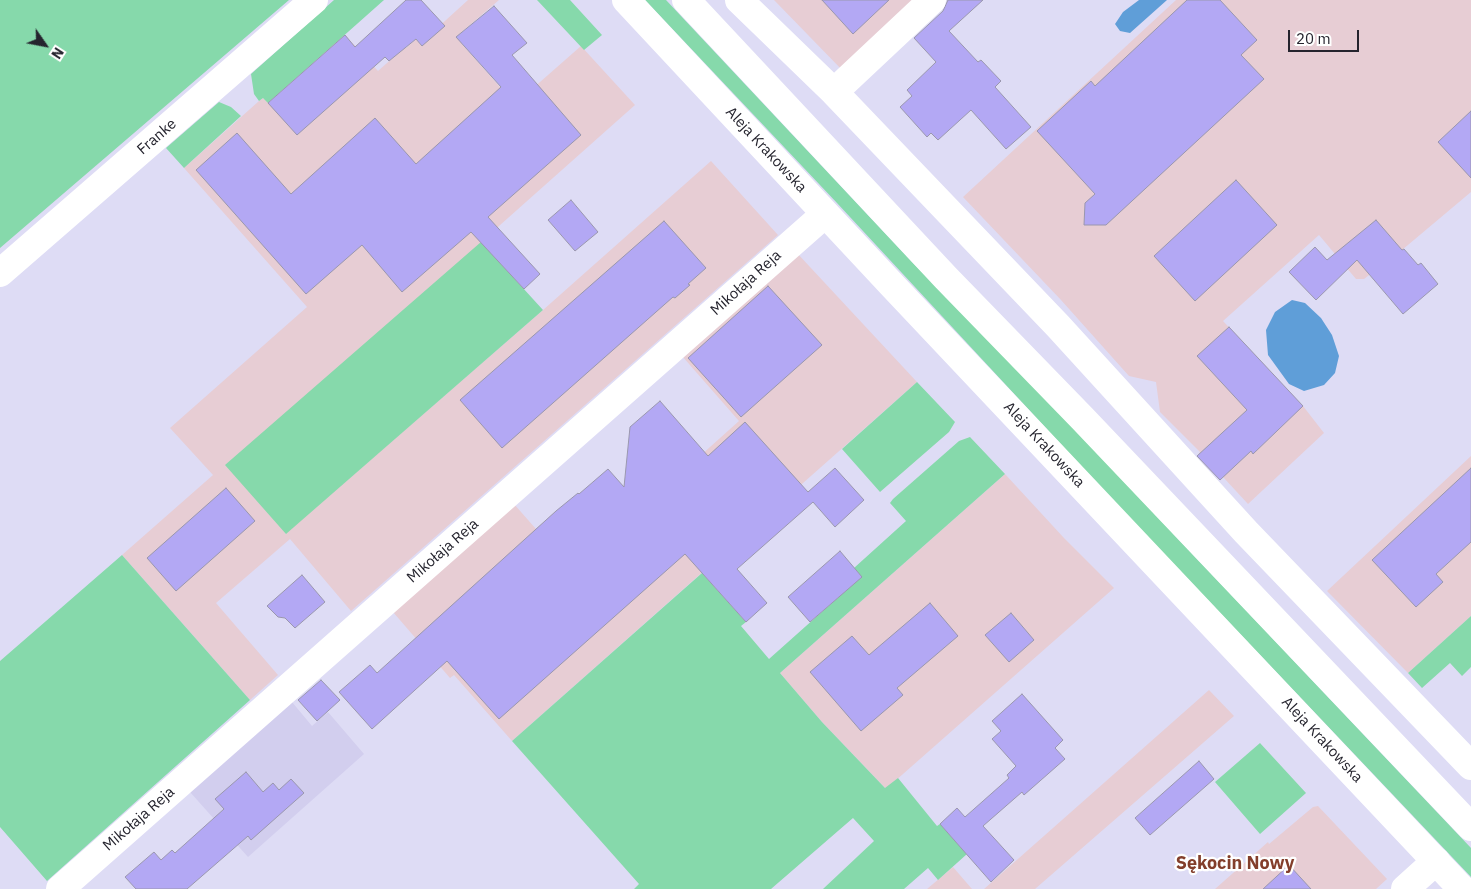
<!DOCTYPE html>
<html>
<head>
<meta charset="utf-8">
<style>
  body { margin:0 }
  #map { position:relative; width:1471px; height:889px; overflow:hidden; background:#dedcf5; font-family:"IBM Plex Sans",sans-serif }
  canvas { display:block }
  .north { position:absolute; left:20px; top:20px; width:50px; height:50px; -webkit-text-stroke:4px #fff; paint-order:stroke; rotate:123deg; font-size:14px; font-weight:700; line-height:20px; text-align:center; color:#25242e }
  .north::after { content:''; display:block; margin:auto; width:18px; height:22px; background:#25242e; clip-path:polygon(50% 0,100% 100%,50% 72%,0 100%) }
  .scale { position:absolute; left:1288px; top:30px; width:71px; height:22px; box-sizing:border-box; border:2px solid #25242e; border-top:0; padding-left:6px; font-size:15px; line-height:18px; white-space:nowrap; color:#25242e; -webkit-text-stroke:4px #fff; paint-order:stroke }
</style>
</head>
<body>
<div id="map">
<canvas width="1471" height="889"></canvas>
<div class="north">N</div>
<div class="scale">20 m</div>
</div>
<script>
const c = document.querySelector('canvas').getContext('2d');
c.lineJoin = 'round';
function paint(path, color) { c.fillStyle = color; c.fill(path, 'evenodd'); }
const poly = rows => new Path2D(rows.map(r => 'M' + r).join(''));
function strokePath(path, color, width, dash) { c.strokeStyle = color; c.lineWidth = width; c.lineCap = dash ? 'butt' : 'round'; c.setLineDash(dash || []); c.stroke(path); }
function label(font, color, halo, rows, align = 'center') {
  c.font = font + ' "IBM Plex Sans",sans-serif'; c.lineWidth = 4.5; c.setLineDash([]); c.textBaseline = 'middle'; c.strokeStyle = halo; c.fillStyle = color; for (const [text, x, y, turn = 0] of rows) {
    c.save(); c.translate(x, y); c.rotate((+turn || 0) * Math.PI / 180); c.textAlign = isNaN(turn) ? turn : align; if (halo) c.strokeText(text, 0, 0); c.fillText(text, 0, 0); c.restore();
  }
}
paint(poly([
  [292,702,312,726,328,712,364,754,248,857,190,792]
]), '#d2ceee');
paint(poly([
  [468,0,499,0,463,31,462,44,515,104,581,46,635,105,481,242,285,534,543,310,711,161,778,235,351,611,290,539,216,603,278,675,250,700,122,555,213,475,170,428,307,307,184,168,259,101,263,98,269,103,345,35,378,71,405,47,406,48,416,39,422,46,435,30],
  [774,0,921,0,844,72],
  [1176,0,1471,0,1471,192,1402,250,1364,279,1356,279,1319,235,1223,321,1303,406,1324,433,1248,504,1223,477,1220,480,1197,456,1200,452,1160,412,1156,382,1129,376,1061,300,963,197],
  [797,253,917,382,512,741,454,675,450,678,393,612,514,504,536,529,556,511,593,552,739,421,682,356],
  [1471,456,1471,616,1408,673,1327,591],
  [1005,474,1064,538,1114,588,886,789,822,722,780,673],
  [1209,690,1234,716,1035,889,984,889],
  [1318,806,1387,879,1376,889,1215,889,1268,842,1269,844,1313,807],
  [953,867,972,889,927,889]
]), '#e7cdd4');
paint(poly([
  [0,0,289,0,0,248],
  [334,0,384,0,268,103,263,98,259,101,254,94,251,74],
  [537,0,570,0,602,35,584,50],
  [645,0,666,0,912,262,1021,373,1471,848,1471,877,1108,495,837,203],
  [219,102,231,107,241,116,184,168,166,148],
  [481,242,543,310,286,534,225,465],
  [917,382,955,422,949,432,880,492,842,449],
  [970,437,1005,474,780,673,822,722,885,788,898,778,937,826,940,824,967,854,938,880,928,868,904,889,823,889,874,841,853,818,771,889,634,889,639,884,512,741,702,573,746,622,741,626,769,659,861,577,854,568,906,521,890,503,893,499,959,441],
  [122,555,250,700,47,881,0,827,0,661],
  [1471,616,1471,667,1462,676,1450,663,1422,688,1408,673],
  [1260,743,1306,793,1260,834,1215,782]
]), '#86d9ab');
paint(poly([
  [1139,0,1167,0,1130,33,1120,31,1115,24,1123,12],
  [1292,300,1305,303,1321,318,1332,335,1339,356,1335,373,1324,385,1304,391,1289,384,1268,355,1266,330,1275,312]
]), '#5f9ed8');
const building = poly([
  [406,0,421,0,445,26,422,46,416,39,389,61,385,57,297,135,268,103,345,35,355,47,406,0],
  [822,0,889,0,853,34,822,0],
  [948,0,983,0,949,31,978,62,981,60,1001,81,995,87,1031,127,1006,149,971,110,938,140,931,133,927,137,900,107,912,96,907,90,936,62,914,38,943,11,948,0],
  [1187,0,1220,0,1257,40,1241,55,1264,79,1106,225,1084,225,1085,203,1095,194,1037,131,1091,81,1095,86,1187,0],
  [494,6,527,43,512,55,581,135,488,217,540,274,524,289,471,232,402,292,362,245,306,294,196,170,237,133,291,194,375,118,416,164,501,87,456,37,494,6],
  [1471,111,1471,178,1438,142,1471,111],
  [1236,180,1277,225,1195,301,1154,256,1236,180],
  [571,200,598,232,575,251,548,220,571,200],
  [1376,220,1402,250,1404,249,1418,265,1421,263,1438,284,1403,314,1357,260,1316,300,1289,272,1315,247,1327,260,1376,220],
  [664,221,706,268,688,284,690,285,675,298,673,297,502,448,460,400,664,221],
  [768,286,822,345,741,417,688,358,768,286],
  [1229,327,1303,406,1253,454,1251,451,1220,480,1197,456,1247,410,1197,356,1229,327],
  [660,401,708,456,745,422,808,492,835,468,864,500,835,527,813,502,737,569,767,603,746,622,685,554,499,719,447,661,372,729,339,692,370,665,377,673,556,511,578,493,579,494,608,469,624,487,630,427,660,401],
  [1471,468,1471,542,1436,574,1443,582,1416,607,1372,560,1471,468],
  [226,488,255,521,176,591,147,558,226,488],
  [840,551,862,577,810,622,788,597,840,551],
  [302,575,325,602,295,628,285,618,278,617,267,606,302,575],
  [930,603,958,636,897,688,903,695,861,731,810,672,852,636,869,655,930,603],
  [1011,613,1034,640,1009,662,985,635,1011,613],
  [321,680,340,700,317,721,298,700,321,680],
  [1022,694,1063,740,1055,748,1065,759,1024,795,1022,792,983,826,1014,860,991,882,940,824,957,808,965,817,1009,778,1007,775,1016,766,992,739,1001,731,992,721,1022,694],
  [1199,761,1214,779,1150,835,1135,818,1199,761],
  [246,772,263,792,273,783,279,790,291,779,304,793,251,840,248,836,187,889,136,889,125,877,154,852,161,860,172,850,175,853,224,809,215,799,246,772],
  [1289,865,1311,889,1263,889,1289,865]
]);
paint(building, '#b3a8f4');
strokePath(building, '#9a97ae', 1);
strokePath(poly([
  [739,0,834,92,1058,326,1246,532,1471,766],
  [834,92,932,0],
  [0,273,314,0],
  [60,889,825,214],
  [1405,889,1436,861]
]), '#fff', 28);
strokePath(poly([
  [626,0,891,284,1462,889],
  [686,0,946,278,1082,418,1471,827]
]), '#fff', 28);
label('15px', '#25242e', '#fff', [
  ["Franke",157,137,-41],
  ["Aleja Krakowska",766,150,47],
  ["Mikołaja Reja",746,283,-42],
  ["Aleja Krakowska",1044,445,47],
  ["Mikołaja Reja",443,551,-41],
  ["Aleja Krakowska",1322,740,47],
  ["Mikołaja Reja",139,819,-41]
]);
label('bold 18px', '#833e2b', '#fff', [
  ["Sękocin Nowy",1235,864]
]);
</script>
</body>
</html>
